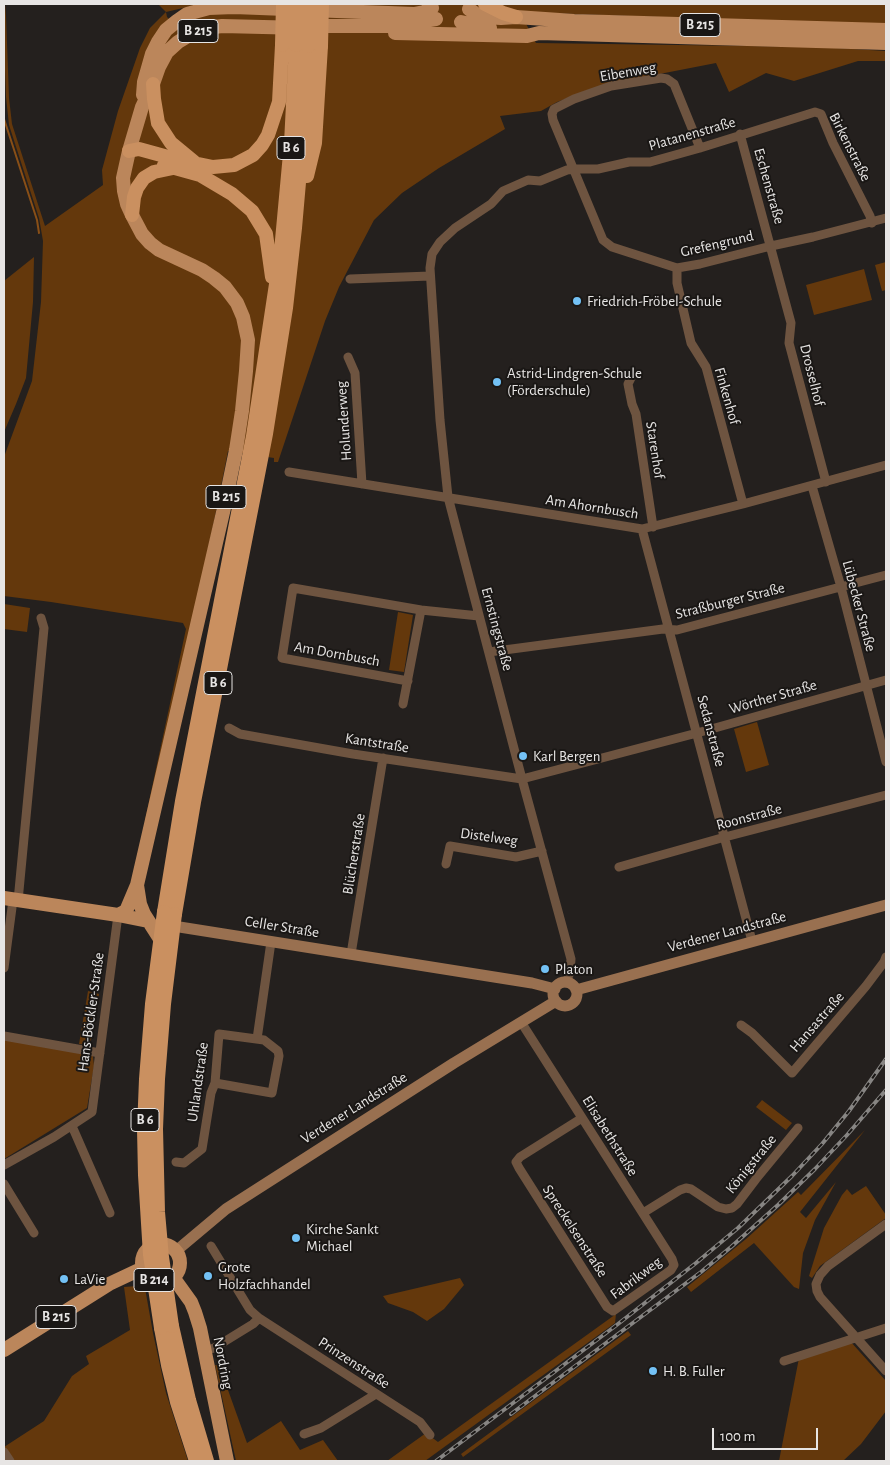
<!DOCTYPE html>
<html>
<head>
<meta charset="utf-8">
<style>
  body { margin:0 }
  #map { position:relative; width:890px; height:1465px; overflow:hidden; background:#24201e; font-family:"Alegreya Sans",sans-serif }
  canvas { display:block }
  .frame { position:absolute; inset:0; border:5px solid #e7e5e4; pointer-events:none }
  .scale { position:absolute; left:712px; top:1428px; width:106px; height:22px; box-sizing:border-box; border:2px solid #e7e5e4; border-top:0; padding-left:6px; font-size:15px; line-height:18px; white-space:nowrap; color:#e7e5e4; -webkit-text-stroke:4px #1a1715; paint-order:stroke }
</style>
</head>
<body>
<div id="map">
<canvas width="890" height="1465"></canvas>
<div class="frame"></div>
<div class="scale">100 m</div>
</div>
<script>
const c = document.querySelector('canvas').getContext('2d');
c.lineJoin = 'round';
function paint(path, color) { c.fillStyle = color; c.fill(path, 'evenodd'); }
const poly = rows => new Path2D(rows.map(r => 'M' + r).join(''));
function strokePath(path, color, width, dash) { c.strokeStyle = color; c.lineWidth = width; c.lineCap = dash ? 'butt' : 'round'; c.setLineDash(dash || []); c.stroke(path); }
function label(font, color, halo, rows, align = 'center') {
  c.font = font + ' "Alegreya Sans",sans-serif'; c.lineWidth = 4; c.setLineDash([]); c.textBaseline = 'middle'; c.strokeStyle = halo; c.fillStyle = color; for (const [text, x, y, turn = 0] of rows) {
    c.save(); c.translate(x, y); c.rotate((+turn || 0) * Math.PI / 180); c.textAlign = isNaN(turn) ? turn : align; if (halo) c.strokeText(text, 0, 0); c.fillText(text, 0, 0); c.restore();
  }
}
paint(poly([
  [4,4,5,4,6,15,9,98,12,124,45,226,103,185,102,170,118,111,140,48,150,28,166,12,158,4,200,4,166,12,167,17,170,20,277,4,276,44,327,46,329,4,886,4,886,24,741,20,520,12,536,43,819,47,886,51,886,61,858,61,794,81,766,73,729,92,716,63,603,85,557,102,541,111,500,116,505,129,439,168,402,193,374,220,339,287,325,321,278,462,274,462,274,458,228,451,212,531,148,821,145,820,186,629,183,623,51,602,4,596,4,457,32,381,41,302,43,241,39,218,9,125,6,97,4,43],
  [34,257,33,302,26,378,16,404,4,432,4,281],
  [886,262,886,290,882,291,875,265],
  [864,269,872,300,814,315,806,285],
  [4,604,30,608,27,632,4,629],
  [398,612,413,615,404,672,389,670],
  [757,722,769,765,746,772,734,729],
  [88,991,99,994,92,1039,91,1039,89,1045,79,1044],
  [4,1038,93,1056,94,1066,87,1108,4,1159],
  [762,1100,792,1123,786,1130,756,1107],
  [865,1130,800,1212,806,1218,836,1182,815,1220,803,1253,799,1289,794,1287,754,1243,691,1292,687,1287,746,1239,798,1192,801,1195],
  [866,1186,886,1215,886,1218,820,1266,812,1278,809,1276,824,1228,842,1195,847,1189,852,1195],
  [460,1278,464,1285,444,1309,427,1321,413,1312,388,1303,383,1296],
  [137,1286,145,1288,153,1333,166,1393,188,1461,10,1461,4,1452,4,1447,44,1421,72,1376,89,1364,86,1356,130,1330,124,1287],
  [616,1314,615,1323,425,1461,387,1461,426,1433,438,1442],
  [628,1331,631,1335,463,1457,461,1454],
  [850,1341,886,1381,886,1411,861,1444,843,1461,779,1461,799,1358],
  [215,1365,224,1366,228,1390,247,1443,281,1421,300,1450,323,1440,338,1461,236,1461]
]), '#64380c');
strokePath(poly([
  [4,109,4,119,37,220,39,233]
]), '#894f17', 2);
strokePath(poly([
  [740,134,791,323,789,343,826,482],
  [700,148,674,84,667,79,661,78,611,86,574,99,554,109,552,114,553,120,603,240,612,247,677,268,700,264,771,246,813,237,886,218],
  [677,268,677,283,691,343,706,367,743,504],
  [350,279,430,276],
  [348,357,355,373,362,484],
  [631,378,628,384,632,404,636,414,653,527],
  [289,472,642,529,743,504,886,465],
  [812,486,841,587,886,762],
  [642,529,752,941],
  [489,652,663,629,677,630,886,575],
  [408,681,282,658,293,588,421,610,479,616],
  [403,704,421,610],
  [229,728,240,734,353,754,522,779,697,733,886,680],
  [446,864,450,846,516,857,542,851],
  [619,867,725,837,886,795],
  [18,901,44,628,41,618],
  [351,954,383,758],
  [4,968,13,900],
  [566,983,570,972,571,959,522,779,448,497,440,420,430,268,432,254,440,242,455,228,491,204,503,191,528,180,540,181,567,170,573,169,598,169,629,162,650,162,700,148,815,112,821,114,833,143,870,216,872,223],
  [521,1022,672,1259,674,1265,671,1270,613,1311,607,1307,519,1168,516,1162,520,1157,582,1118],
  [741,1025,752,1033,792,1073,866,986,884,962,886,957],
  [4,1036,100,1053],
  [257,1039,271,942],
  [72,1126,110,1213],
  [176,1162,184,1163,202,1149,211,1093,215,1083,219,1034,264,1040,278,1051,279,1056,272,1093,215,1083],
  [4,1165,54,1137,92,1112,118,915],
  [4,1184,34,1233],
  [643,1213,680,1190,686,1188,691,1189,718,1207,726,1209,732,1208,737,1204,756,1179,798,1128],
  [886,1224,828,1266,820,1275,816,1284,817,1291,820,1297,886,1371],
  [211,1246,250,1310,259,1318,420,1422,430,1435],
  [204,1351,214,1348,253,1324,259,1318],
  [784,1361,886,1328],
  [304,1434,321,1428,376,1394],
  [4,1452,10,1461]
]), '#6e5440', 9);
strokePath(poly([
  [167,925,532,983,555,989],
  '553 994a12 12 0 1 1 24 0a12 12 0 1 1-24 0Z',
  [576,990,886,905],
  [176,1251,226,1209,454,1063,556,1001]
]), '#997050', 11);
strokePath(poly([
  [469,9,476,14,484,17,501,18,516,17,574,21,886,30],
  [461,22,490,28],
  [395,33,527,36,539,33,886,43],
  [143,95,144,82,152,54,158,42,166,30,177,21,187,14,209,8,234,7,414,14,424,12,432,8],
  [137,885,140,904,144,914,160,939,161,947],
  [4,898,118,915,148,921],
  [118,915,126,911,137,885,224,508,236,450,242,411,246,371,248,340,243,317,237,303,225,287,214,278,202,270,159,250,150,243,142,234,132,215,127,204,124,191,123,178,129,151,142,107,153,84,159,67,167,52,178,42,193,33,207,28,222,26,304,28,314,26,393,26,436,19],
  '142 1263a19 19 0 1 1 38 0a19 19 0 1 1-38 0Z',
  [173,1277,191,1302,195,1312,200,1328,227,1461],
  [4,1350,109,1284,143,1268]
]), '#bb865b', 14);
strokePath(poly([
  [485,4,503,13,516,17],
  [153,84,154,99,158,123,171,143,194,162],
  [129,151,139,149,179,160,213,167,234,165,253,155,262,145,268,135,279,102,282,45],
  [164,165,200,175,232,194,252,211,266,234,272,277],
  [307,176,315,143,321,46],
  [132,215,134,197,137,188,144,178,154,172,173,168],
  [164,912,182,801,253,436,281,251,291,143,296,45],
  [175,914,194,802,266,434,286,308,295,228,303,137,308,46],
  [172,1326,189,1400,207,1461],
  [161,1328,168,1365,177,1402,196,1461]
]), '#ca9060', 14);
const rail = poly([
  [511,1414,701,1272,731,1247,778,1205,815,1169,847,1135,886,1090],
  [436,1461,618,1324,696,1263,738,1228,792,1176,822,1144,849,1111,886,1059]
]);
strokePath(rail, '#878583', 4);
strokePath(rail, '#1a1715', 2, [5.5]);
strokePath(poly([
  [282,45,283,4],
  [296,45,297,4],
  [308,46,309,4],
  [321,46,322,4],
  [172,1326,162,1257,158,1212,156,1129,158,1079,164,1004,175,914],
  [161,1328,150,1255,145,1175,144,1129,146,1079,152,1004,164,912]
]), '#ca9060', 14);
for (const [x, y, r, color] of [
  [577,301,5,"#73c1f5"],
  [497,382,5,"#73c1f5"],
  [523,756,5,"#73c1f5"],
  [545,969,5,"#73c1f5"],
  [296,1238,5,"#73c1f5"],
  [208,1276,5,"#73c1f5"],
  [64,1279,5,"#73c1f5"],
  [653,1371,5,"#73c1f5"]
]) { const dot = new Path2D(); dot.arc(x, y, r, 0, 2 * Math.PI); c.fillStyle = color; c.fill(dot); strokePath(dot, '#1a1715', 2); }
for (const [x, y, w] of [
  [700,25,40],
  [198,31,40],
  [291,148,28],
  [226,497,40],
  [218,683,28],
  [145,1120,28],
  [154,1280,40],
  [56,1317,40]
]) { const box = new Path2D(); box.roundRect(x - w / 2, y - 11.5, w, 23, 4); c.fillStyle = '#1a1715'; c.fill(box); strokePath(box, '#e7e5e4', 1); }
label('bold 14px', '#e7e5e4', null, [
  ["B 215",700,25],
  ["B 215",198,31],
  ["B 6",291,148],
  ["B 215",226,497],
  ["B 6",218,683],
  ["B 6",145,1120],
  ["B 214",154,1280],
  ["B 215",56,1317]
]);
label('15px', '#e7e5e4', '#1a1715', [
  ["Eibenweg",628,72,-10],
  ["Platanenstraße",692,134,-16],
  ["Birkenstraße",850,147,63],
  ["Eschenstraße",769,186,74],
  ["Grefengrund",717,244,-13],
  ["Drosselhof",812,375,76],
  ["Finkenhof",727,396,74],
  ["Holunderweg",344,421,-94],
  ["Starenhof",655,450,81],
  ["Am Ahornbusch",592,507,9],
  ["Straßburger Straße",730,601,-14],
  ["Lübecker Straße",859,606,75],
  ["Ernstingstraße",497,629,75],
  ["Am Dornbusch",337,654,10],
  ["Wörther Straße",773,697,-16],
  ["Sedanstraße",711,731,75],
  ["Kantstraße",377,743,9],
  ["Roonstraße",749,817,-15],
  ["Distelweg",489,837,8],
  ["Blücherstraße",354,854,-81],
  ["Celler Straße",282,927,9],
  ["Verdener Landstraße",727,932,-15],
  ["Hans-Böckler-Straße",91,1012,-82],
  ["Hansastraße",817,1022,-49],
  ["Uhlandstraße",198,1082,-82],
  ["Verdener Landstraße",354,1108,-32],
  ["Elisabethstraße",610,1136,58],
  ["Königstraße",751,1164,-51],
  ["Spreckelsenstraße",575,1231,57],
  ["Fabrikweg",636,1278,-37],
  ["Nordring",223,1363,79],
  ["Prinzenstraße",354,1363,33]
]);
label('15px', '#e7e5e4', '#1a1715', [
  ["Friedrich-Fröbel-Schule",587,301],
  ["Astrid-Lindgren-Schule",507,373],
  ["(Förderschule)",507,390],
  ["Karl Bergen",533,756],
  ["Platon",555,969],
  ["Kirche Sankt",306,1229],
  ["Michael",306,1246],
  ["Grote",218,1267],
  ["Holzfachhandel",218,1284],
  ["LaVie",74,1279],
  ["H. B. Fuller",663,1371]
], 'left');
</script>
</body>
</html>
